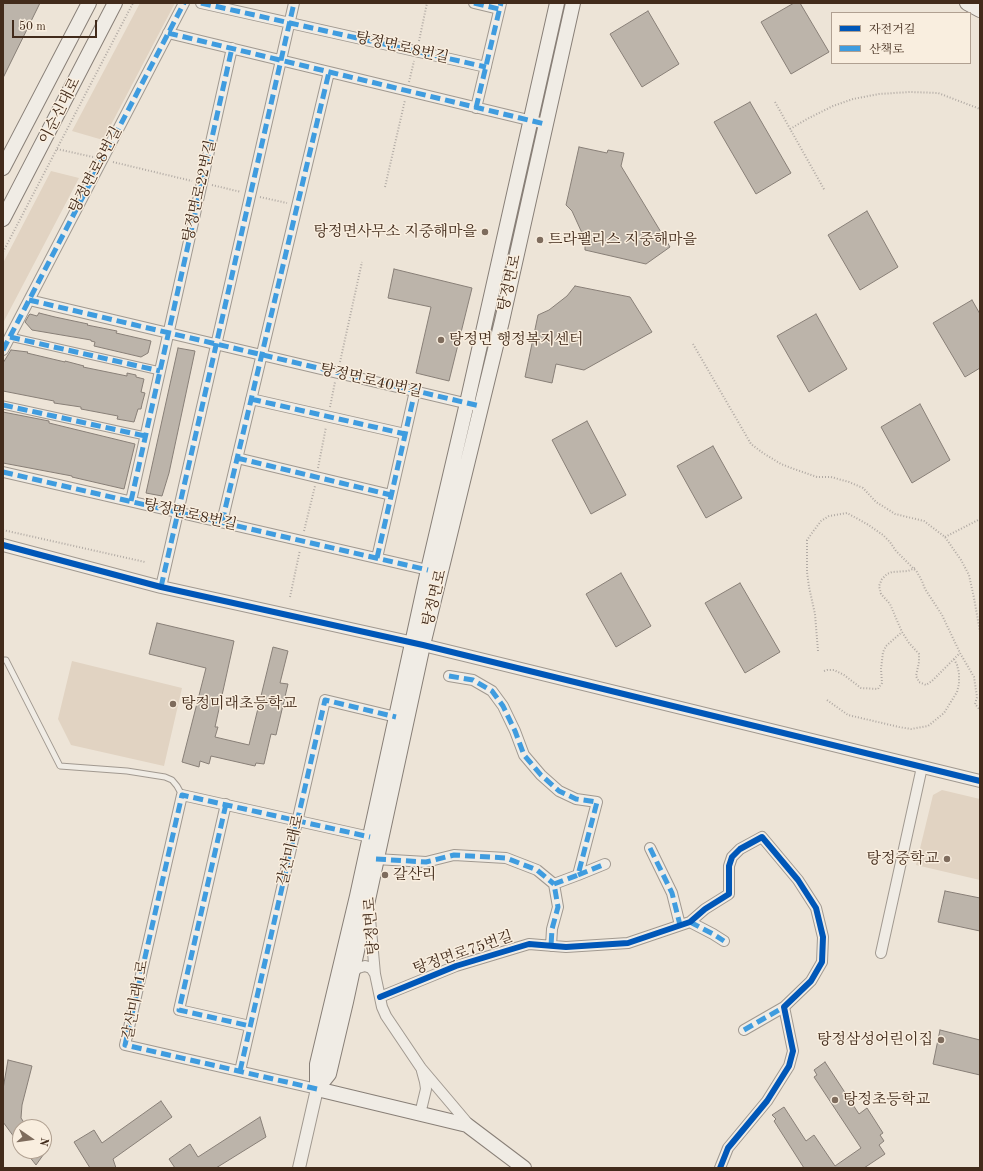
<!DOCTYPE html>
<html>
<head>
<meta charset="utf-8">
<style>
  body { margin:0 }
  #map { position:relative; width:983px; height:1171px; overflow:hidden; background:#ede4d7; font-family:"Old Standard TT","Noto Serif KR",serif }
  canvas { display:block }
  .frame { position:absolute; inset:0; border:4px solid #422b1b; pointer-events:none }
  .legend { position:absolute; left:831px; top:12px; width:140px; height:52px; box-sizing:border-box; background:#f9eedf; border:1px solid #b0a091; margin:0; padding:5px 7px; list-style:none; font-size:12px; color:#422b1b }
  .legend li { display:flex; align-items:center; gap:8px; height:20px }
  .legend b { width:20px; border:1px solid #b0a091 }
  .north { position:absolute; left:12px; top:1119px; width:40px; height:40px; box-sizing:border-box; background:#f9eedf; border:1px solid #b0a091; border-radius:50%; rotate:103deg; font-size:11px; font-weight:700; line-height:16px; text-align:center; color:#422b1b }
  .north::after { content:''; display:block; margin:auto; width:14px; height:18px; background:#7e6c5d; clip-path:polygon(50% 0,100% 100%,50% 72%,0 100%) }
  .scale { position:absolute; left:12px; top:20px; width:85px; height:18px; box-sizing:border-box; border:2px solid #422b1b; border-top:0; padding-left:5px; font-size:12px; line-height:14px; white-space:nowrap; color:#422b1b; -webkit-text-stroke:3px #f9eedf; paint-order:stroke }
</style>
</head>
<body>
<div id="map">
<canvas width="983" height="1171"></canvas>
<div class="frame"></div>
<ul class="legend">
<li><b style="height:5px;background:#0057b8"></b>자전거길</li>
<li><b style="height:5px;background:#3f9cdf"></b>산책로</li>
</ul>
<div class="north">N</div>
<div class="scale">50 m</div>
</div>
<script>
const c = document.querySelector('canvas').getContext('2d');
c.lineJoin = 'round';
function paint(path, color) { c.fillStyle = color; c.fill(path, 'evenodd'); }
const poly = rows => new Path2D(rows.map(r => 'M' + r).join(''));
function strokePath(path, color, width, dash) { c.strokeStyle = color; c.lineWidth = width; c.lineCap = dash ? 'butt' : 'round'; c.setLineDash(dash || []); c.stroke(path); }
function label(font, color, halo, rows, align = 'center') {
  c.font = font + ' "Old Standard TT","Noto Serif KR",serif'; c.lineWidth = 3; c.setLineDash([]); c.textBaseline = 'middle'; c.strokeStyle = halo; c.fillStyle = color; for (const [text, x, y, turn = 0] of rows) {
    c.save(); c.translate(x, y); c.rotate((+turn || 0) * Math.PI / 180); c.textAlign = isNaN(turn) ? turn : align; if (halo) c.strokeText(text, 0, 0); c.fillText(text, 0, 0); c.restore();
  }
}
paint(poly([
  [140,3,175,3,103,140,72,131],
  [51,171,79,178,3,323,3,263],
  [72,661,182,688,164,766,71,745,58,719],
  [942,790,980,799,980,880,916,865,933,795]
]), '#e1d3c2');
const building = poly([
  [3,3,40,3,3,78,3,3],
  [794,3,800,3,829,52,791,74,761,22,794,3],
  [648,11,679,64,642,87,610,34,648,11],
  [750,102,791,173,756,194,714,122,750,102],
  [579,147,607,153,608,150,624,153,621,166,670,247,646,264,585,250,585,241,582,233,572,211,566,205,579,147],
  [867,211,898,267,860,290,828,235,867,211],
  [394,269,472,288,449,381,416,373,431,307,388,298,394,269],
  [575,286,630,297,652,332,584,370,556,364,552,383,525,377,538,315,549,310,567,296,575,286],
  [972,300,980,314,980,368,965,377,933,323,972,300],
  [39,313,55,317,88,324,87,325,117,331,116,333,151,341,148,353,141,357,94,346,95,342,91,341,91,340,32,330,25,322,29,315,30,314,37,316,39,313],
  [816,314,847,369,809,392,777,336,816,314],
  [178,348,195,351,169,473,162,496,146,493,178,348],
  [11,350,28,352,27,353,65,362,65,361,84,366,83,367,127,376,127,373,136,375,136,377,144,379,141,392,145,393,142,404,141,409,138,409,134,422,117,419,118,416,81,409,81,407,54,403,54,401,3,391,3,363,11,350],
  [920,404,950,460,912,483,881,427,920,404],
  [3,412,49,421,49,423,135,444,124,489,72,477,72,476,3,463,3,412],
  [587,421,626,495,591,514,552,440,587,421],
  [713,446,742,498,706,518,677,466,713,446],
  [621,573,651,626,616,647,586,594,621,573],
  [740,583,780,652,745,673,705,603,740,583],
  [157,623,234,641,215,727,218,727,215,737,249,745,273,647,288,651,280,683,288,684,276,735,271,734,264,764,256,763,255,766,211,756,209,764,200,761,199,767,182,762,206,668,149,654,157,623],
  [945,891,980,898,980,931,938,922,945,891],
  [940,1030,980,1040,980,1075,933,1064,940,1030],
  [8,1060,32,1066,22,1105,21,1118,27,1127,20,1127,20,1145,3,1122,3,1089,8,1060],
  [825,1062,859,1114,867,1108,883,1133,880,1135,884,1141,879,1145,885,1154,864,1168,804,1168,774,1121,776,1119,772,1115,784,1107,806,1141,814,1135,835,1166,861,1148,814,1077,817,1075,814,1070,825,1062],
  [161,1101,172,1117,113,1159,116,1168,90,1168,74,1142,94,1130,102,1143,161,1101],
  [260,1117,266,1137,216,1168,175,1168,169,1159,190,1144,198,1157,260,1117],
  [25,1151,46,1151,36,1165,25,1151]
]);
paint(building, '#bcb4aa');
strokePath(building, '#887f77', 1);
const service = poly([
  [3,660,6,660,60,766,127,771,165,777,172,780,177,786,182,795]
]);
const pedestrian = poly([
  [10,337,160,371],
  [3,405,145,436]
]);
const minor = poly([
  [201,3,486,67],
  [474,3,499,9],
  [168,33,545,124],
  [476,108,501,3],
  [29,300,473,405],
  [3,350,184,3],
  [251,399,405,434],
  [237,458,391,495],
  [3,472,428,570],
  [131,501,232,48],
  [222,522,329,72],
  [377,558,415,391],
  [161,587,294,3],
  [449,676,473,680,492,691,503,706,515,731,524,755,541,775,559,791,576,799,597,802,578,875,554,884,558,907,552,929,551,946],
  [226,804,179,1010,250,1026],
  [650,848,672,893,680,925],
  [376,859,426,862,454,855,506,858,537,870,554,884],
  [578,875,605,864],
  [369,908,375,974,382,1007,386,1016,421,1068,470,1126],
  [690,922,713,934,724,941],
  [881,953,922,767],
  [352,973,358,968,365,966,371,968,375,974],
  [380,997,456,966,529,944,566,947,628,943,690,922,705,909,729,894,729,866,732,857,740,849,762,837,798,880,816,908,823,937,822,962,811,981,784,1007,793,1051,789,1066,767,1101,728,1148,720,1168],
  [744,1030,784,1007],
  [240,1071,325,700,396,717],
  [317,1089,125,1045,182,795,370,837],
  [420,1114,426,1089,425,1082,422,1071]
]);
const tertiary = poly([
  [3,545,161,587,423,645,980,781],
  [299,1168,317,1089]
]);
const secondary = poly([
  [967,3,980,10],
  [3,168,89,3],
  [3,219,115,3],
  [317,1089,329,1074,346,1002,423,645,502,321,573,3],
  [317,1089,317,1064,357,896,428,570,467,403,557,3],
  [317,1089,467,1125,524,1168]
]);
strokePath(service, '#a19990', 7);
strokePath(pedestrian, '#a19990', 9);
strokePath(minor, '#a19990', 12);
strokePath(tertiary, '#a19990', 14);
strokePath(secondary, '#887f77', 16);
strokePath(poly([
  [419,41,427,3],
  [409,82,414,61],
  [775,102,825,191],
  [790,129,809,118,833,106,853,99,879,94,910,92,938,93,980,109],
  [57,149,93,157],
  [113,162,192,181],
  [212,185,241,192],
  [385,187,405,100],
  [260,197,287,203],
  [3,252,133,3],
  [693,344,751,444,763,453,781,464,794,469,817,477,831,477,849,482,863,488,876,502,889,510,895,514,924,521,945,537,961,560,969,575,974,598,980,632],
  [340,362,362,262],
  [330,407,335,382],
  [318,468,326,427],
  [3,530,145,562],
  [304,531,315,486],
  [945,537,980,519],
  [915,568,908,571,892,572,887,574,882,579,879,586,881,594,890,604,902,632,909,643,919,654,919,662,916,676,919,682,926,685,932,681,960,653],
  [290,597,300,550],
  [818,651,815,614,809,587,807,572,807,540,812,533,821,521,829,516,847,513,867,524,883,535,890,542,896,551,917,572,922,581,925,589,942,615,960,653,974,677,977,697,975,704,980,710],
  [824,671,827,670,834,670,844,675,861,688,878,689,882,683,881,669,883,652,886,646,902,632],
  [827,700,848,715,899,727,911,729,928,726,944,713,957,692,959,684,959,673,957,665,954,659]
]), '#b1aaa4', 2, [1, 2]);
strokePath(service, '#f0ece5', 5);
strokePath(pedestrian, '#f0ece5', 7);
strokePath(minor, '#f0ece5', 10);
strokePath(tertiary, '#f0ece5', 12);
strokePath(secondary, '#f0ece5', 14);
strokePath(poly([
  [201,3,486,67],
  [474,3,499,9],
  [168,33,545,124],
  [476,108,501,3],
  [29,300,480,406],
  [10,337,160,371],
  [3,350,184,3],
  [251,399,405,434],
  [3,405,145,436],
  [237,458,391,495],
  [3,472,428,570],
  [131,501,232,48],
  [222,522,329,72],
  [377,558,415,391],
  [161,587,294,3],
  [449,676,473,680,492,691,503,706,515,731,524,755,541,775,559,791,576,799,597,802,578,875,554,884,558,907,552,929,551,946],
  [226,804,179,1010,250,1026],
  [650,848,672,893,680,925],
  [376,859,426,862,454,855,506,858,537,870,554,884],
  [578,875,605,864],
  [690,922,713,934,724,941],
  [744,1030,784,1007],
  [240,1071,325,700,396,717],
  [317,1089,125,1045,182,795,370,837]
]), '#3f9cdf', 5, [10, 5]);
strokePath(poly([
  [3,545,161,587,423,645,980,781],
  [380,997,456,966,529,944,566,947,628,943,690,922,705,909,729,894,729,866,732,857,740,849,762,837,798,880,816,908,823,937,822,962,811,981,784,1007,793,1051,789,1066,767,1101,728,1148,720,1168]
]), '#0057b8', 6);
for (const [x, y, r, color] of [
  [485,232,4,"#7e6c5d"],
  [540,240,4,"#7e6c5d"],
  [441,340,4,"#7e6c5d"],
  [173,704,4,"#7e6c5d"],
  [947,859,4,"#7e6c5d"],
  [385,875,4,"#7e6c5d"],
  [941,1040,4,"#7e6c5d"],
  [835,1100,4,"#7e6c5d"]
]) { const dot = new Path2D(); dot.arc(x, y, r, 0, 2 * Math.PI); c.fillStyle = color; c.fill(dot); strokePath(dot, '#f9eedf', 1.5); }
label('15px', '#422b1b', '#f9eedf', [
  ["탕정면로8번길",402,48,13],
  ["이순신대로",60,111,-63],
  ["탕정면로8번길",96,170,-62],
  ["탕정면로22번길",200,191,-77],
  ["탕정면로",510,283,-77],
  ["탕정면로40번길",371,381,13],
  ["탕정면로8번길",190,515,13],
  ["탕정면로",435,598,-76],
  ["갈산미래로",291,850,-77],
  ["탕정면로",372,926,-94],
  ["탕정면로75번길",463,953,-19],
  ["갈산미래1로",136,1000,-79]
]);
label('15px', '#422b1b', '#f9eedf', [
  ["탕정면사무소 지중해마을",477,232,"right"],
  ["트라팰리스 지중해마을",548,240],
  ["탕정면 행정복지센터",449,340],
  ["탕정미래초등학교",181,704],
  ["탕정중학교",939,859,"right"],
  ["갈산리",393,875],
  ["탕정삼성어린이집",933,1040,"right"],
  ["탕정초등학교",843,1100]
], 'left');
</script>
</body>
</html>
